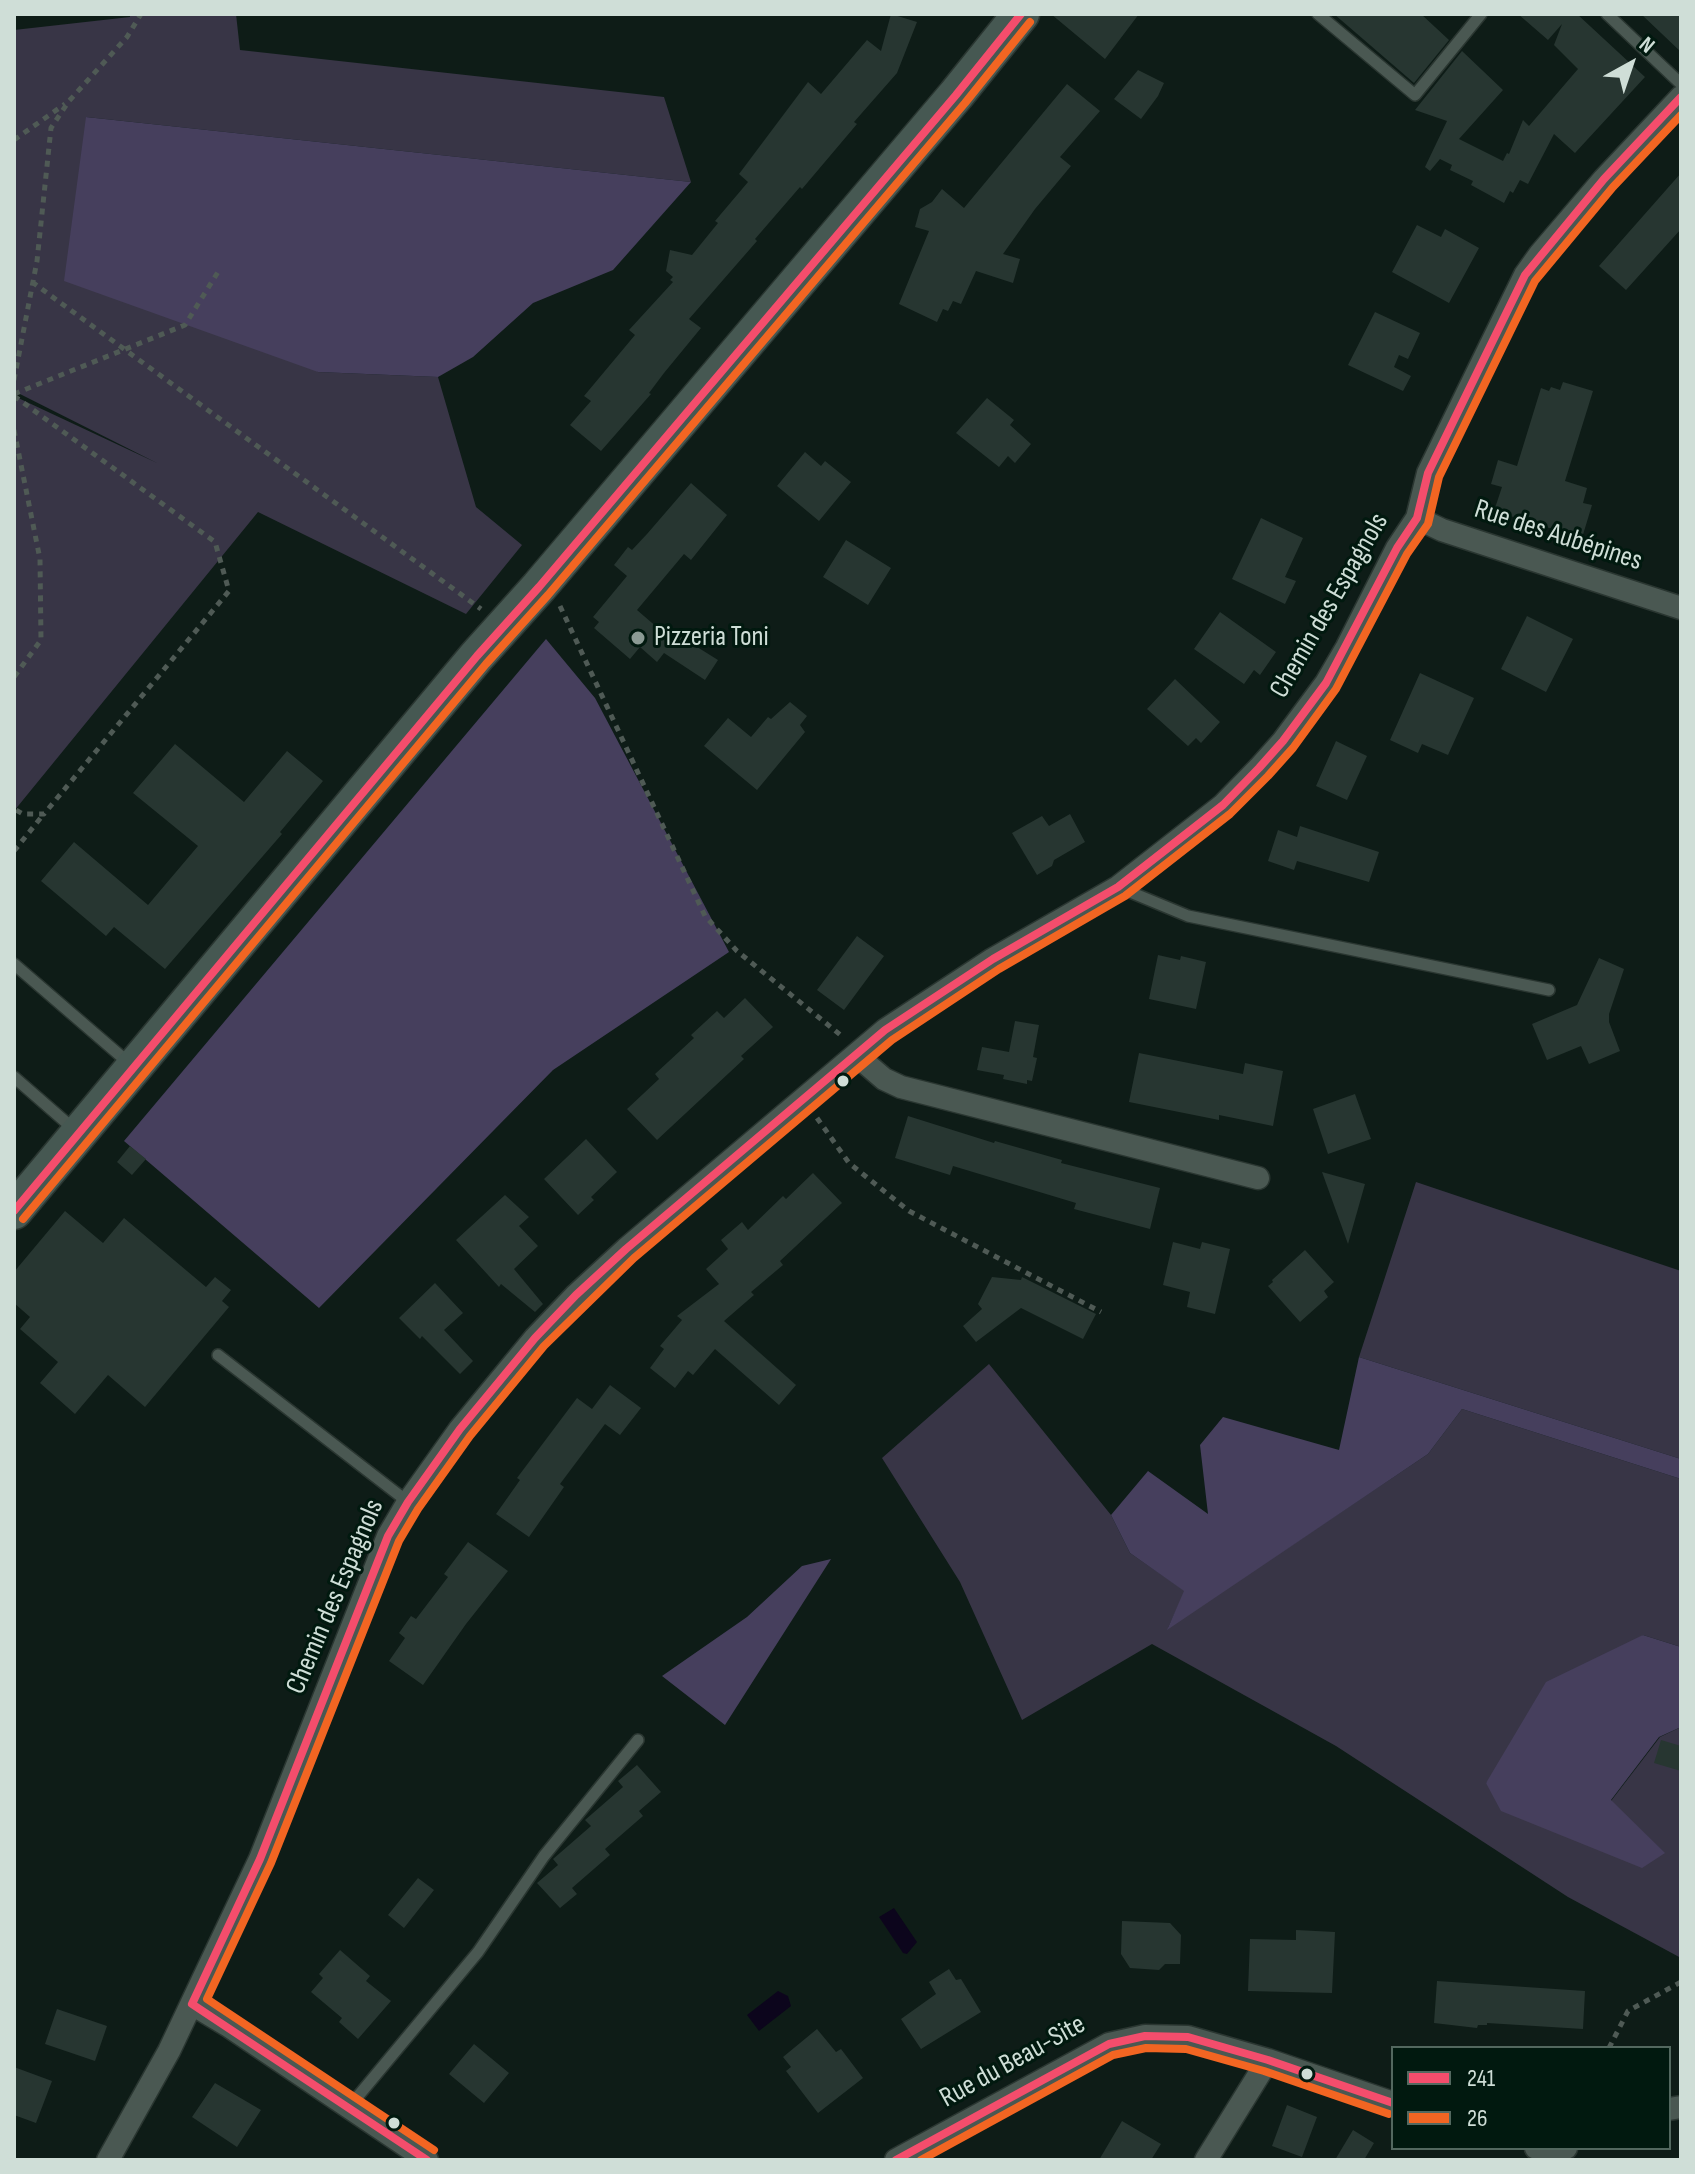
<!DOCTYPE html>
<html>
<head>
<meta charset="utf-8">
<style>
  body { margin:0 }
  #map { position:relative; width:1695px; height:2174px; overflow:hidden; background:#0e1c17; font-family:"Sofia Sans Condensed",sans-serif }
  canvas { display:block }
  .frame { position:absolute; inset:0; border:16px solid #cfded7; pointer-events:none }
  .legend { position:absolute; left:1391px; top:2046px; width:280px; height:104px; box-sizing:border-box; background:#01190f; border:2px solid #53685f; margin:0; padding:10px 14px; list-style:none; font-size:24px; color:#cfded7 }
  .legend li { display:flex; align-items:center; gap:16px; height:40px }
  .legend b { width:40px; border:2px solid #53685f }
  .north { position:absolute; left:1591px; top:24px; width:80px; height:80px; -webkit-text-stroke:6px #01190f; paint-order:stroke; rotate:40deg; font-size:22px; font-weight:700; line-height:32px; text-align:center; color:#cfded7 }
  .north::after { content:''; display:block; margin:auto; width:28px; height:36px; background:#cfded7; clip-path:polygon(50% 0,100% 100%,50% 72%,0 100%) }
</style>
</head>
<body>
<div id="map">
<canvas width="1695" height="2174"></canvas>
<div class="frame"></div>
<ul class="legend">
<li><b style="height:10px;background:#f44d6c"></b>241</li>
<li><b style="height:10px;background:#f26522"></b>26</li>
</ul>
<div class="north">N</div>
</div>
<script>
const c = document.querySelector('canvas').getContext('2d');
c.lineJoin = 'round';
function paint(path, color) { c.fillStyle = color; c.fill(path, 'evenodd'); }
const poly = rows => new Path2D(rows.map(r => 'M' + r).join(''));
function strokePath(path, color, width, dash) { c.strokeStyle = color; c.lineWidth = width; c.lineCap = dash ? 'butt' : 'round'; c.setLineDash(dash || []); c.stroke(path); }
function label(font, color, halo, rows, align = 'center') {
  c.font = font + ' "Sofia Sans Condensed",sans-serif'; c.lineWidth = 6; c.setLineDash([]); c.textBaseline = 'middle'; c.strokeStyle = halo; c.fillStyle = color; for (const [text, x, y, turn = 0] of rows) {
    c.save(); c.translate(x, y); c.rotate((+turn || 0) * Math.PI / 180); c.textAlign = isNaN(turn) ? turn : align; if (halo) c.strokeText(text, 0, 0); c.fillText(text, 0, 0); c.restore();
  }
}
paint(poly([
  [130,14,236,14,240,50,664,97,691,182,86,117,318,372,438,377,476,507,522,545,466,614,258,512,14,811,14,396,157,463,14,391,14,30,130,17],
  [1416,1182,1681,1271,1681,1459,1359,1357],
  [989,1364,1111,1515,1130,1553,1185,1591,1168,1628,1428,1454,1462,1409,1681,1479,1681,1647,1643,1635,1486,1783,1664,1853,1611,1801,1660,1737,1681,1727,1681,1958,1568,1897,1336,1746,1152,1644,1022,1720,960,1582,882,1458]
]), '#383546');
paint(poly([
  [86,117,691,182,613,270,533,303,473,357,438,377,318,372,64,281],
  [546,639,595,698,729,952,553,1070,319,1308,124,1141],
  [1359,1357,1681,1459,1681,1479,1462,1409,1428,1454,1167,1630,1184,1591,1130,1553,1111,1515,1148,1471,1208,1514,1200,1445,1223,1417,1339,1450],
  [831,1559,725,1725,662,1676,747,1617,802,1566],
  [1643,1635,1681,1647,1681,1727,1659,1737,1611,1800,1665,1853,1642,1868,1501,1811,1486,1783,1546,1682]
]), '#463f5d');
paint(poly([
  [894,1908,917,1942,907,1954,903,1953,879,1917],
  [778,1991,788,1996,791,2006,759,2031,747,2015]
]), '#0c051c');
paint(poly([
  [891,14,917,22,897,73,854,122,857,124,802,189,800,187,755,239,757,241,689,319,701,328,664,373,649,393,651,394,601,451,570,425,591,401,584,396,635,335,629,330,673,282,670,280,673,277,666,271,670,250,692,255,718,223,715,221,748,182,739,174,808,82,821,94,867,40,881,51],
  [1051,14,1139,14,1105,59],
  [1334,14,1421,14,1449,40,1414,83],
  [1518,14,1577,14,1645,77,1575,153,1554,134,1528,184,1520,180,1513,193,1510,191,1504,203,1471,185,1473,181,1450,170,1452,165,1440,159,1430,171,1425,167,1447,121,1415,110,1462,51,1503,90,1459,139,1503,161,1507,153,1509,154,1523,120,1529,126,1578,69,1554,45,1562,24,1548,40],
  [1641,14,1681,14,1681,52],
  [1138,70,1164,83,1158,96,1141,119,1114,99],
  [1067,84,1100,111,1060,157,1071,166,1035,209,1003,254,1020,259,1013,283,976,271,961,304,953,301,948,311,943,309,937,322,899,304,929,231,915,227,920,209,932,202,942,189,964,208],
  [1681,173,1681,229,1626,290,1599,266],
  [1417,225,1441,237,1445,229,1479,248,1449,303,1392,272],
  [1375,312,1420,333,1408,359,1399,355,1394,367,1411,376,1403,391,1348,365],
  [1563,382,1593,391,1565,481,1587,488,1583,503,1592,505,1582,538,1494,511,1502,487,1491,484,1498,460,1517,466,1541,388,1549,391,1551,387,1560,390],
  [987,398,1014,420,1010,425,1031,444,1015,463,1008,456,999,467,956,433],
  [805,452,821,466,825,461,851,482,819,521,777,486],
  [691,483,727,515,691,560,684,554,637,610,673,641,678,635,718,660,705,680,664,653,657,662,640,647,630,659,594,628,599,622,593,617,627,576,614,565,628,547,632,550,647,534],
  [1261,518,1303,538,1285,577,1296,581,1285,604,1232,579],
  [846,540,891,568,868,605,823,577],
  [1220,612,1276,652,1260,675,1254,670,1244,684,1194,649],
  [1527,616,1573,639,1546,692,1501,669],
  [1420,673,1474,698,1448,755,1422,744,1418,753,1390,740],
  [1175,679,1220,722,1201,743,1196,738,1188,746,1147,709],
  [790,702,807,716,800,725,805,732,757,790,704,746,728,718,751,737,768,717,771,719],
  [1336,741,1367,756,1347,800,1316,786],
  [175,744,244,802,287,751,323,781,280,832,282,834,165,969,114,927,106,936,41,881,74,842,148,905,198,846,133,793],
  [1070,814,1085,842,1054,860,1052,866,1037,875,1012,833,1042,816,1049,826],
  [1300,826,1379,852,1369,882,1297,861,1294,870,1268,861,1278,830,1297,837],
  [857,936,884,956,844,1010,817,990],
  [1158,955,1180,960,1181,956,1206,962,1196,1009,1149,999],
  [1599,958,1624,969,1609,1014,1609,1022,1620,1051,1589,1064,1581,1046,1547,1060,1532,1024,1577,1005],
  [745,998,773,1027,741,1056,744,1059,657,1140,627,1109,659,1079,655,1074,694,1038,691,1035,717,1011,724,1018],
  [1015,1021,1039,1025,1033,1057,1037,1058,1032,1081,1027,1080,1027,1084,1003,1079,1004,1075,977,1070,982,1047,1009,1052],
  [1139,1053,1243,1074,1245,1063,1283,1071,1273,1126,1219,1115,1219,1120,1129,1102],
  [1355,1094,1371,1139,1328,1154,1313,1109],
  [908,1116,994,1143,995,1141,1062,1160,1061,1163,1160,1188,1150,1229,1074,1209,1076,1203,953,1166,950,1175,895,1158],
  [586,1139,617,1172,591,1197,594,1200,578,1215,544,1179],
  [130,1146,146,1159,132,1175,117,1162],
  [1322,1172,1365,1184,1348,1244],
  [813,1173,842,1203,780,1261,783,1265,751,1292,754,1295,724,1321,796,1385,779,1405,715,1349,693,1375,688,1371,675,1388,650,1368,664,1349,660,1346,682,1320,677,1316,719,1284,706,1269,728,1249,721,1240,742,1222,748,1230,783,1196,786,1199],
  [505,1195,529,1217,519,1226,538,1246,514,1269,543,1304,535,1312,501,1284,499,1287,456,1240],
  [65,1211,103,1243,124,1218,206,1287,215,1277,231,1290,222,1301,229,1307,145,1407,108,1375,75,1414,40,1383,58,1362,20,1329,30,1317,14,1303,14,1272],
  [1173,1242,1200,1249,1202,1242,1230,1249,1215,1314,1187,1307,1190,1292,1163,1285],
  [1305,1250,1334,1282,1324,1291,1328,1297,1300,1322,1268,1286,1273,1282,1272,1280],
  [992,1277,1021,1280,1022,1277,1096,1314,1083,1339,1021,1308,976,1342,963,1326,982,1309,978,1304],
  [435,1283,463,1313,444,1330,473,1361,460,1374,422,1336,420,1339,399,1318],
  [610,1385,641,1408,620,1435,605,1424,560,1484,564,1487,529,1537,496,1514,520,1480,517,1478,577,1398,592,1409],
  [468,1542,508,1571,466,1624,423,1685,389,1661,405,1638,399,1633,411,1616,416,1619,448,1577,444,1574],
  [1661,1740,1681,1746,1681,1771,1654,1763],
  [637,1765,661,1792,639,1811,643,1816,605,1849,610,1855,572,1888,577,1894,560,1908,537,1883,558,1865,553,1859,591,1826,585,1820,623,1787,618,1781],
  [418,1878,434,1890,404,1928,388,1915],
  [1122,1921,1170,1923,1181,1935,1180,1964,1165,1964,1159,1970,1130,1968,1121,1954],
  [1296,1930,1335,1932,1332,1993,1248,1991,1250,1939,1296,1940],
  [340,1950,370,1976,366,1981,391,2001,358,2039,339,2022,342,2018,311,1992,323,1978,319,1974],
  [949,1969,956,1980,961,1979,981,2012,921,2049,901,2019,936,1994,929,1982],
  [1437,1981,1585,1991,1583,2029,1487,2023,1487,2025,1478,2025,1477,2028,1434,2023],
  [57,2009,107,2026,95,2061,45,2044],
  [817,2029,836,2052,841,2049,863,2078,818,2113,786,2071,791,2067,783,2057],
  [474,2044,509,2073,484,2103,449,2074],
  [14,2067,52,2081,36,2123,14,2115],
  [215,2083,261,2110,237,2147,192,2117],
  [1287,2105,1317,2117,1302,2157,1272,2146],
  [1122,2121,1161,2144,1151,2160,1099,2160],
  [1353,2130,1374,2143,1364,2160,1335,2160]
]), '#273631');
const service = poly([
  [1318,14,1415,95,1481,14],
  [1607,14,1681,84],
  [1118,887,1188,916,1549,990],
  [14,964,130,1064],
  [14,1077,76,1131],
  [218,1355,408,1502],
  [349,2107,478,1952,544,1856,638,1740]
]);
const minor = poly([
  [1417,518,1442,530,1681,608],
  [856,1055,884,1079,901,1087,1258,1178],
  [192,2004,227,2025,427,2160],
  [1669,2109,1681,2107],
  [1536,2148,1556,2152,1566,2148],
  [108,2160,169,2051,260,1859,388,1536,408,1502,460,1429,535,1338,576,1295,626,1249,885,1030,993,959,1118,887,1223,805,1259,768,1283,741,1326,683,1347,647,1397,548,1417,518,1428,473,1525,275,1540,254,1604,179,1681,97],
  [896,2160,1109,2044,1145,2036,1188,2037,1268,2060,1393,2103],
  [1206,2160,1268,2060]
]);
const primary = poly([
  [14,1211,477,656,539,587,956,95,1021,14]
]);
strokePath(service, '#2a3631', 14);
strokePath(minor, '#2a3631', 25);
strokePath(primary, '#2a3631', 39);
strokePath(poly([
  [14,140,65,104],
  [32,282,481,609],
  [14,380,37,261,51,128,69,101,127,37,141,14],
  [14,394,185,325,218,272],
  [14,396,215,542,229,591,44,814,23,814,14,809],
  [14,430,40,559,41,640,14,677],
  [560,606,705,916,737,951,843,1037],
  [14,851,43,815],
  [817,1118,849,1163,909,1211,1101,1312],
  [1609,2048,1628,2011,1681,1982]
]), '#4f5a55', 5, [6, 6]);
strokePath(service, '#4a5852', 11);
strokePath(minor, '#4a5852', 22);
strokePath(primary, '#465852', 36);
strokePath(poly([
  [14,1211,477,656,539,587,956,95,1021,14],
  [192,2004,260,1859,388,1536,408,1502,460,1429,535,1338,576,1295,626,1249,885,1030,993,959,1118,887,1223,805,1259,768,1283,741,1326,683,1397,548,1417,518,1428,473,1525,275,1604,179,1681,97],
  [192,2004,427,2160],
  [896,2160,1109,2044,1145,2036,1188,2037,1268,2060,1393,2103]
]), '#f44d6c', 8);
strokePath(poly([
  [23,1219,486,664,548,595,965,103,1030,22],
  [434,2150,207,1999,271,1863,399,1541,418,1509,470,1436,544,1346,634,1258,892,1040,999,969,1125,896,1230,814,1268,776,1293,748,1336,689,1407,554,1428,524,1439,477,1535,281,1613,187,1681,115],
  [921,2160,1113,2055,1146,2048,1186,2049,1264,2071,1389,2114]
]), '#f26522', 8);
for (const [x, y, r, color] of [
  [638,638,8,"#8b9a94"],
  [843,1081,7,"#cfded7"],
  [1307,2074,7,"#cfded7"],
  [394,2123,7,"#cfded7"]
]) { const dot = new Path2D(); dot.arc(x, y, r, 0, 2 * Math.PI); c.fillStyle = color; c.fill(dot); strokePath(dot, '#01190f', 3); }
label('28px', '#cfded7', '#01190f', [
  ["Rue des Aubépines",1558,536,18],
  ["Chemin des Espagnols",1330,606,-60],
  ["Chemin des Espagnols",336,1597,-67],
  ["Rue du Beau-Site",1013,2062,-29]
]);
label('28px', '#cfded7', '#01190f', [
  ["Pizzeria Toni",654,638]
], 'left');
</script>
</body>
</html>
